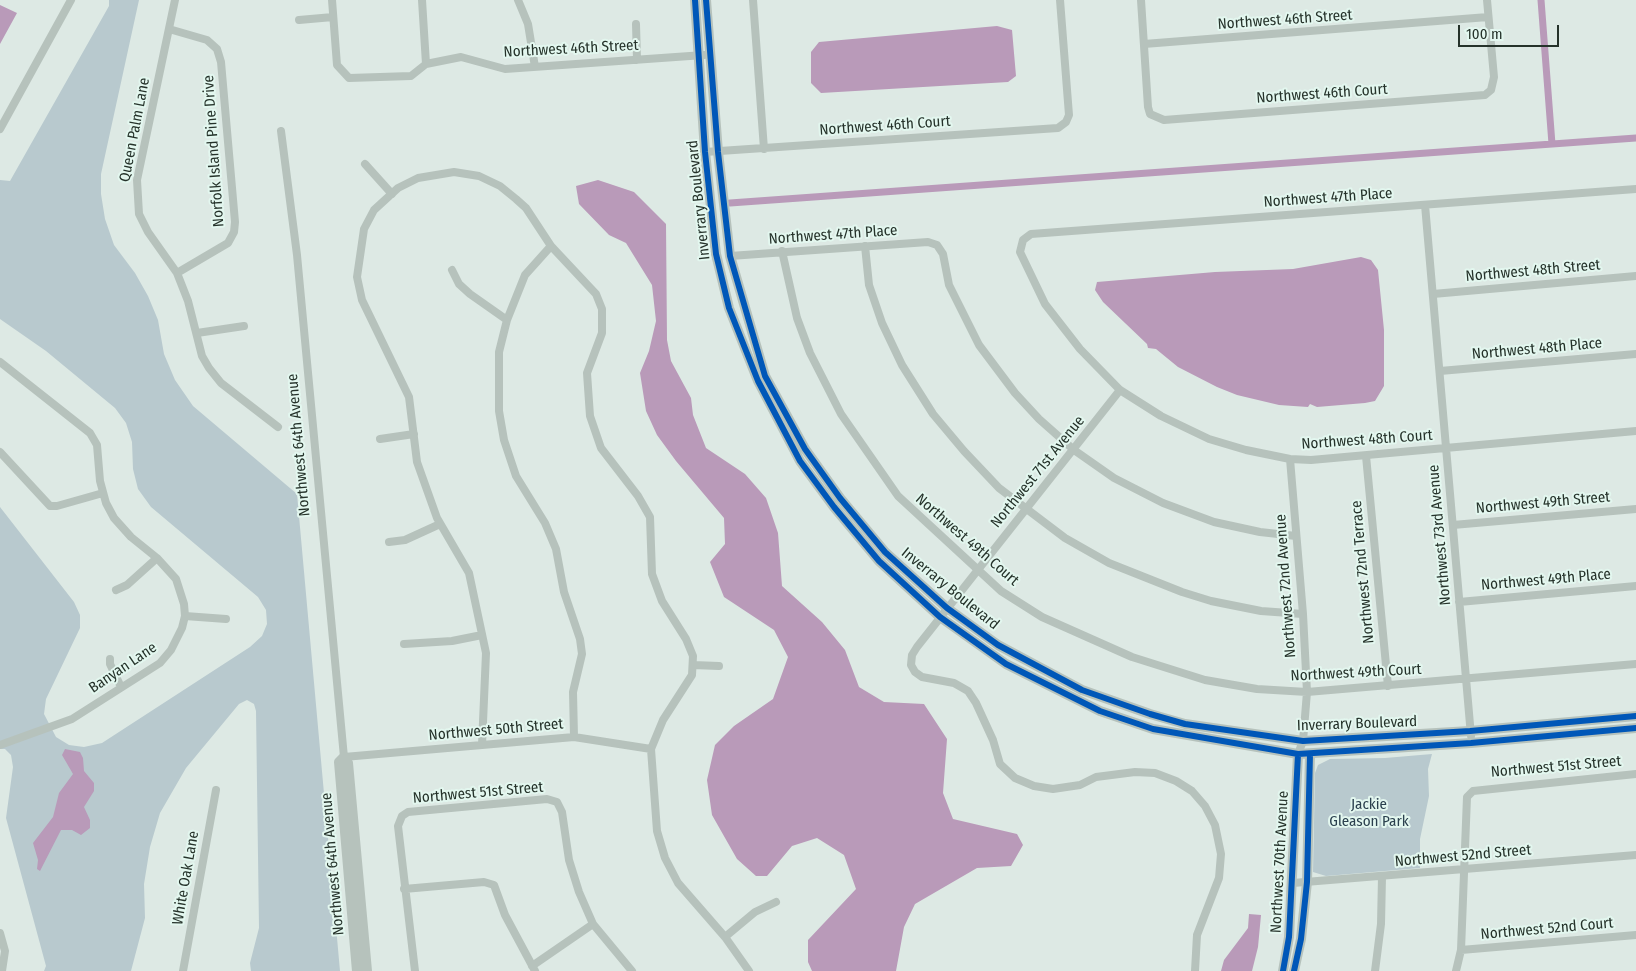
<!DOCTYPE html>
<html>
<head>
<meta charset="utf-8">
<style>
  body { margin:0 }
  #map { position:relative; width:1636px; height:971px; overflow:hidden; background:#dde9e4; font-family:"Fira Sans Condensed",sans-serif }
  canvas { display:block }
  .scale { position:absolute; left:1458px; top:25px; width:101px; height:22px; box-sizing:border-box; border:2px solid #25322a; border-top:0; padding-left:6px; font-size:15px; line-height:18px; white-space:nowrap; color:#25322a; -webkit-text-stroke:4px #e3f7ef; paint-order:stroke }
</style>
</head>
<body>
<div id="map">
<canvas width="1636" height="971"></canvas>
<div class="scale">100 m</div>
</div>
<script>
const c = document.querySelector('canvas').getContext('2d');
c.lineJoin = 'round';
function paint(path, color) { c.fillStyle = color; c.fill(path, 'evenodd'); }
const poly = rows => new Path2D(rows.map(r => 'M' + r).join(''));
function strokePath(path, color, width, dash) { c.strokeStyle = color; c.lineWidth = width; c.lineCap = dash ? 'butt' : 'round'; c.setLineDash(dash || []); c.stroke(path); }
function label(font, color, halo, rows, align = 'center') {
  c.font = font + ' "Fira Sans Condensed",sans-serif'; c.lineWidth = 4; c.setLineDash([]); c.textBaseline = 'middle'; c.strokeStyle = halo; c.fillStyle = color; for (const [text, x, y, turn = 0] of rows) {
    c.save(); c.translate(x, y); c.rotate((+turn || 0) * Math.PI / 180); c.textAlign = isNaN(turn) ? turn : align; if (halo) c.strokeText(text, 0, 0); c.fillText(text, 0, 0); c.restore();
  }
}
paint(poly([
  [109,0,139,0,101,174,101,194,105,219,114,245,135,273,148,296,158,320,164,354,175,380,193,406,297,494,340,971,251,971,250,963,259,928,256,711,254,704,247,700,239,704,186,768,160,813,150,847,144,884,145,918,131,971,44,971,46,966,6,818,13,767,11,755,5,749,0,749,0,507,74,602,80,615,80,628,46,699,44,714,56,737,69,745,84,747,102,743,250,647,262,636,267,624,266,610,258,597,151,507,138,489,133,469,132,442,126,423,115,408,46,351,0,319,0,180,10,181,109,6],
  [1432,754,1428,769,1429,796,1420,839,1420,868,1326,876,1313,872,1315,773,1318,765,1330,759,1385,758]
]), '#b8c9ce');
paint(poly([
  [0,5,17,13,0,44],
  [997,26,1012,30,1016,76,1008,82,821,93,811,83,811,52,819,42],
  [598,180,634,192,666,224,667,340,671,361,691,398,693,415,706,448,745,474,766,498,778,533,782,586,822,622,845,650,859,687,884,702,924,704,947,739,943,793,953,819,1017,834,1023,845,1011,866,977,868,915,904,904,927,896,971,812,971,808,962,808,940,856,889,844,855,817,838,792,846,767,876,756,876,737,859,712,815,707,780,715,745,734,726,773,699,788,657,774,630,724,597,710,562,725,544,724,518,676,461,657,435,646,411,640,373,649,351,656,321,652,285,626,243,609,235,579,204,576,186],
  [1361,257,1371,260,1378,270,1384,330,1384,386,1375,401,1365,403,1317,407,1310,404,1308,407,1279,405,1237,395,1217,387,1178,367,1156,349,1148,348,1147,344,1103,302,1095,290,1097,282,1215,272,1293,269],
  [65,749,80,752,83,758,84,771,94,783,94,791,84,807,90,820,90,828,81,835,72,830,61,830,40,871,37,869,38,860,33,843,53,817,59,793,73,774,62,755],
  [1249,914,1261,915,1258,947,1252,971,1221,971,1224,960,1248,928]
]), '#b99ab9');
strokePath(poly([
  [1541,0,1552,144],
  [730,203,1636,138]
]), '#b99ab9', 7);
strokePath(poly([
  [175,0,137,180,139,214,148,232,177,273,188,301,202,356,209,368,221,383,278,427],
  [332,0,337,65,349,78,411,76,426,64,461,57,505,69,704,55],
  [422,0,426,64],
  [518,0,528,24,535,67],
  [753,0,764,149],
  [1141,0,1148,107,1150,114,1164,120,1485,95,1491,90,1494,77,1487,0],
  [299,20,333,17],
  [636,24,637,60],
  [169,29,207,40,217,49,221,62,235,222,234,232,228,243,177,273],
  [1144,44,1488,17],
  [0,129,71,0],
  [281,131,297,255,344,757,574,737,651,749],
  [705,152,1058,128,1066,122,1069,115,1060,0],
  [365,164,392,194],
  [1636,189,1031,234,1023,240,1020,252,1045,304,1080,349,1120,390,1161,416,1209,439,1246,450,1290,459,1311,460,1636,431],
  [1425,205,1471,736],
  [551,246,525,275,507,320,499,352,499,411,504,440,516,476,545,523,556,549,564,592,580,639,582,654,573,692,574,737],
  [865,246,869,285,882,323,902,365,933,414,964,451,999,488,1065,538,1109,563,1182,592,1211,601,1261,611,1303,614],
  [782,251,797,318,810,353,841,414,898,496,1001,591,1042,617,1132,657,1205,680,1257,689,1307,692,1636,664],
  [730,256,928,242,937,245,943,254,949,285,979,345,1015,393,1039,419,1074,450,1114,478,1163,503,1214,522,1260,532,1296,536],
  [452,270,459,284,470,294,507,320],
  [1433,294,1636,276],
  [197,333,244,326],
  [0,362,90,433,97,445,100,481,106,503,114,518,131,537,157,558,176,579,184,604,185,616,182,628,171,650,160,663,72,719,0,745],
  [1440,371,1636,354],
  [1120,390,917,647,912,655,911,665,915,672,922,677,954,683,968,691,976,703,993,740,1000,764,1015,778,1034,786,1053,789,1080,785,1096,777,1135,772,1155,773,1176,781,1192,791,1205,806,1215,825,1221,854,1219,878,1197,935,1195,971],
  [380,439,414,434],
  [0,452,50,506,57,506,103,493],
  [1366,456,1388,686],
  [1290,459,1303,614,1307,692,1303,741,1298,754],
  [1453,525,1636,509],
  [389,542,405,540,440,524],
  [116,590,127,585,157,558],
  [1459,602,1636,586],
  [185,616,226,619],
  [404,644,452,641,482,635],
  [110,659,110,664,121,687],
  [693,665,719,666],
  [482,745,486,653,469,573,437,518,417,462,409,397,362,300,357,277,364,229,374,210,398,188,418,178,454,172,479,176,500,186,516,199,526,208,551,246,596,294,602,309,602,333,587,373,590,416,601,448,638,496,650,517,652,574,662,601,686,639,693,656,692,675,663,720,651,749,657,831,665,858,678,883,725,937,749,971],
  [1293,883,1636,855],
  [404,889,484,882,494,885,505,915,535,971],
  [0,933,5,951,2,971],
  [725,937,755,912,776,902],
  [1461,950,1636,935],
  [532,966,593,924],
  [183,971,216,790],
  [415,971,398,826,402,816,408,812,547,799,557,802,562,812,569,860,579,892,593,924,632,971],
  [1375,971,1381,924,1382,877],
  [1456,971,1461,950,1467,797,1473,791,1636,774]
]), '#b6c2bc', 8);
strokePath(poly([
  [695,0,705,152,716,254,729,308,758,381,800,461,834,507,879,561,940,617,1006,664,1100,711,1153,729,1298,754,1471,743,1636,728],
  [706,0,718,152,730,256,765,376,805,449,840,498,885,552,947,608,998,645,1082,690,1150,714,1185,724,1303,741,1470,731,1636,716],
  [357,971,339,762,344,757,348,763,367,971],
  [1283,971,1289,937,1298,754],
  [1294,971,1301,939,1307,882,1310,754]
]), '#b6c2bc', 10);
strokePath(poly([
  [695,0,705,152,716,254,729,308,758,381,800,461,834,507,879,561,940,617,1006,664,1100,711,1153,729,1298,754,1471,743,1636,728],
  [706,0,718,152,730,256,765,376,805,449,840,498,885,552,947,608,998,645,1082,690,1150,714,1185,724,1303,741,1470,731,1636,716],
  [1283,971,1289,937,1298,754],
  [1294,971,1301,939,1307,882,1310,754]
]), '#0057b8', 6);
label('15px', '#25322a', '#e3f7ef', [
  ["Northwest 46th Street",1285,20,-4],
  ["Northwest 46th Street",571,49,-3],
  ["Northwest 46th Court",1322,94,-4],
  ["Northwest 46th Court",885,126,-4],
  ["Queen Palm Lane",135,130,-79],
  ["Norfolk Island Pine Drive",214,151,-94],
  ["Northwest 47th Place",1328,198,-4],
  ["Inverrary Boulevard",699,200,-96],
  ["Northwest 47th Place",833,235,-4],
  ["Northwest 48th Street",1533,271,-5],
  ["Northwest 48th Place",1537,349,-5],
  ["Northwest 48th Court",1367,440,-4],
  ["Northwest 64th Avenue",299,445,-95],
  ["Northwest 71st Avenue",1038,472,-51],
  ["Northwest 49th Street",1543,503,-5],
  ["Northwest 73rd Avenue",1440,535,-95],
  ["Northwest 49th Court",967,540,41],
  ["Northwest 72nd Terrace",1363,572,-95],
  ["Northwest 49th Place",1546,580,-5],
  ["Northwest 72nd Avenue",1286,586,-94],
  ["Inverrary Boulevard",950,589,39],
  ["Banyan Lane",123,668,-34],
  ["Northwest 49th Court",1356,673,-3],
  ["Inverrary Boulevard",1357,724,-2],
  ["Northwest 50th Street",496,730,-5],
  ["Northwest 51st Street",1556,767,-5],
  ["Northwest 51st Street",478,793,-5],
  ["Northwest 52nd Street",1463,856,-5],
  ["Northwest 70th Avenue",1280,862,-87],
  ["Northwest 64th Avenue",333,864,-95],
  ["White Oak Lane",186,878,-80],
  ["Northwest 52nd Court",1547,929,-5]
]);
label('15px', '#2b404e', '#e3f7ef', [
  ["Jackie",1369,805],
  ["Gleason Park",1369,822]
]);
</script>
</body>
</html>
